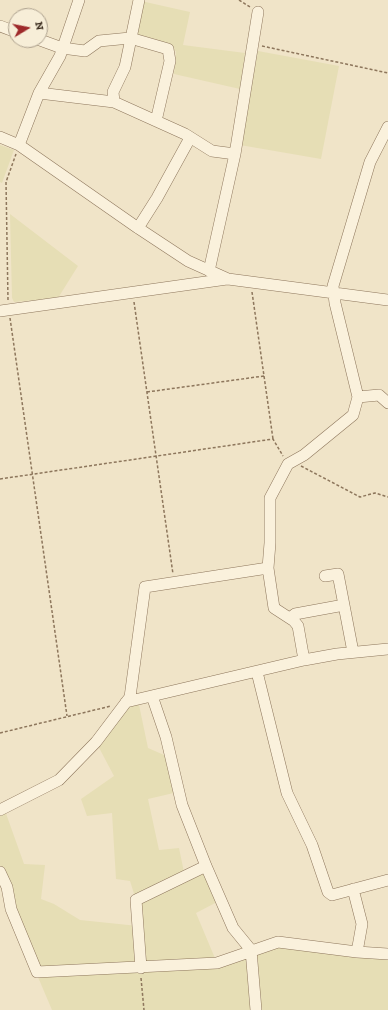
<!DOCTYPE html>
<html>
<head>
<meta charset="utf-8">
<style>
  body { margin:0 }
  #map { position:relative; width:388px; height:1010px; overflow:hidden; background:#f0e4c8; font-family:"Zilla Slab",serif }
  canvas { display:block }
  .north { position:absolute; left:8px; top:8px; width:40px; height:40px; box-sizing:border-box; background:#f7eed8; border:1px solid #ada18e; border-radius:50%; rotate:80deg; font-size:11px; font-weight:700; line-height:16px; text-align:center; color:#3d2e20 }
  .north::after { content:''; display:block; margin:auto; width:14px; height:18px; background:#9e2a2b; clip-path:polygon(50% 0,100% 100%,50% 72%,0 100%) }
</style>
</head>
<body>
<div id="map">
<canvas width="388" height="1010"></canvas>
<div class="north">N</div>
</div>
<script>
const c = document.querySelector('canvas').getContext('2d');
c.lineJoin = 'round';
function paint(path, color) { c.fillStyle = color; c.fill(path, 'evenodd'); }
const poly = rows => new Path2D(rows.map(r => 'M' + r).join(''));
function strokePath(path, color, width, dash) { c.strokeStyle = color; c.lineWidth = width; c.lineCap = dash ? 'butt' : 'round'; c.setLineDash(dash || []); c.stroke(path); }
paint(poly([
  [141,1,190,12,183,45,245,53,240,89,174,74,176,51,134,36],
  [258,51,339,66,321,159,240,145],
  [0,145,14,150,2,183,0,182],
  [10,214,78,266,58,298,14,302,12,298],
  [138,700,148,748,171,758,178,792,148,799,159,850,179,848,185,877,206,866,221,900,196,913,217,963,278,942,388,952,388,1010,52,1010,35,970,0,872,0,810,4,808,24,864,45,865,41,899,54,904,80,920,138,926,136,900,130,881,116,879,112,813,87,816,81,799,114,776,96,742,126,702]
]), '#e6deb5');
const minor = poly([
  [139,0,125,67,113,92,114,102,185,134,212,151,235,154],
  [0,26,16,32],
  [40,40,62,48,85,51,99,41,130,38,168,49,170,61,156,121],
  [39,93,114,102],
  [0,137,19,145,138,228,188,261,228,279,388,300],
  [19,145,39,93,60,56,79,0],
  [138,228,157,198,190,138],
  [209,271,235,154,258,12],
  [0,311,227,279],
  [358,397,379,395,388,403],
  [325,576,338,574,353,652],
  [290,618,295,614,344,605],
  [304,660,298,626,294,621,274,608,268,568,270,543,270,498,288,464,304,455,353,415,358,397,335,303,333,286,370,162,388,127],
  [257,672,287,793,312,845,328,892,332,895,388,880],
  [152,696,166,737,182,805,206,866,233,928,251,950,256,1010],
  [126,702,304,660,337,654,388,649],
  [0,810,59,780,96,742,130,697,145,587,268,568],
  [0,872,7,887,11,909,37,972,217,963,278,942,357,952,388,954],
  [353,889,362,924,357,952],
  [141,968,136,900,206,866]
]);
strokePath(minor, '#8d765c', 12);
strokePath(poly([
  [239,0,250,7],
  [262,46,388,73],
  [252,292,273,439],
  [8,300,6,182,16,154],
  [134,302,173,574],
  [10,318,67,716],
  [147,392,264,376],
  [301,466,360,497,375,493,388,497],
  [0,479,273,439,283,456],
  [0,733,111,706],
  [141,978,144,1010]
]), '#8d765c', 1.5, [3, 2]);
strokePath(minor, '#faf1dc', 11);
</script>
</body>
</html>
